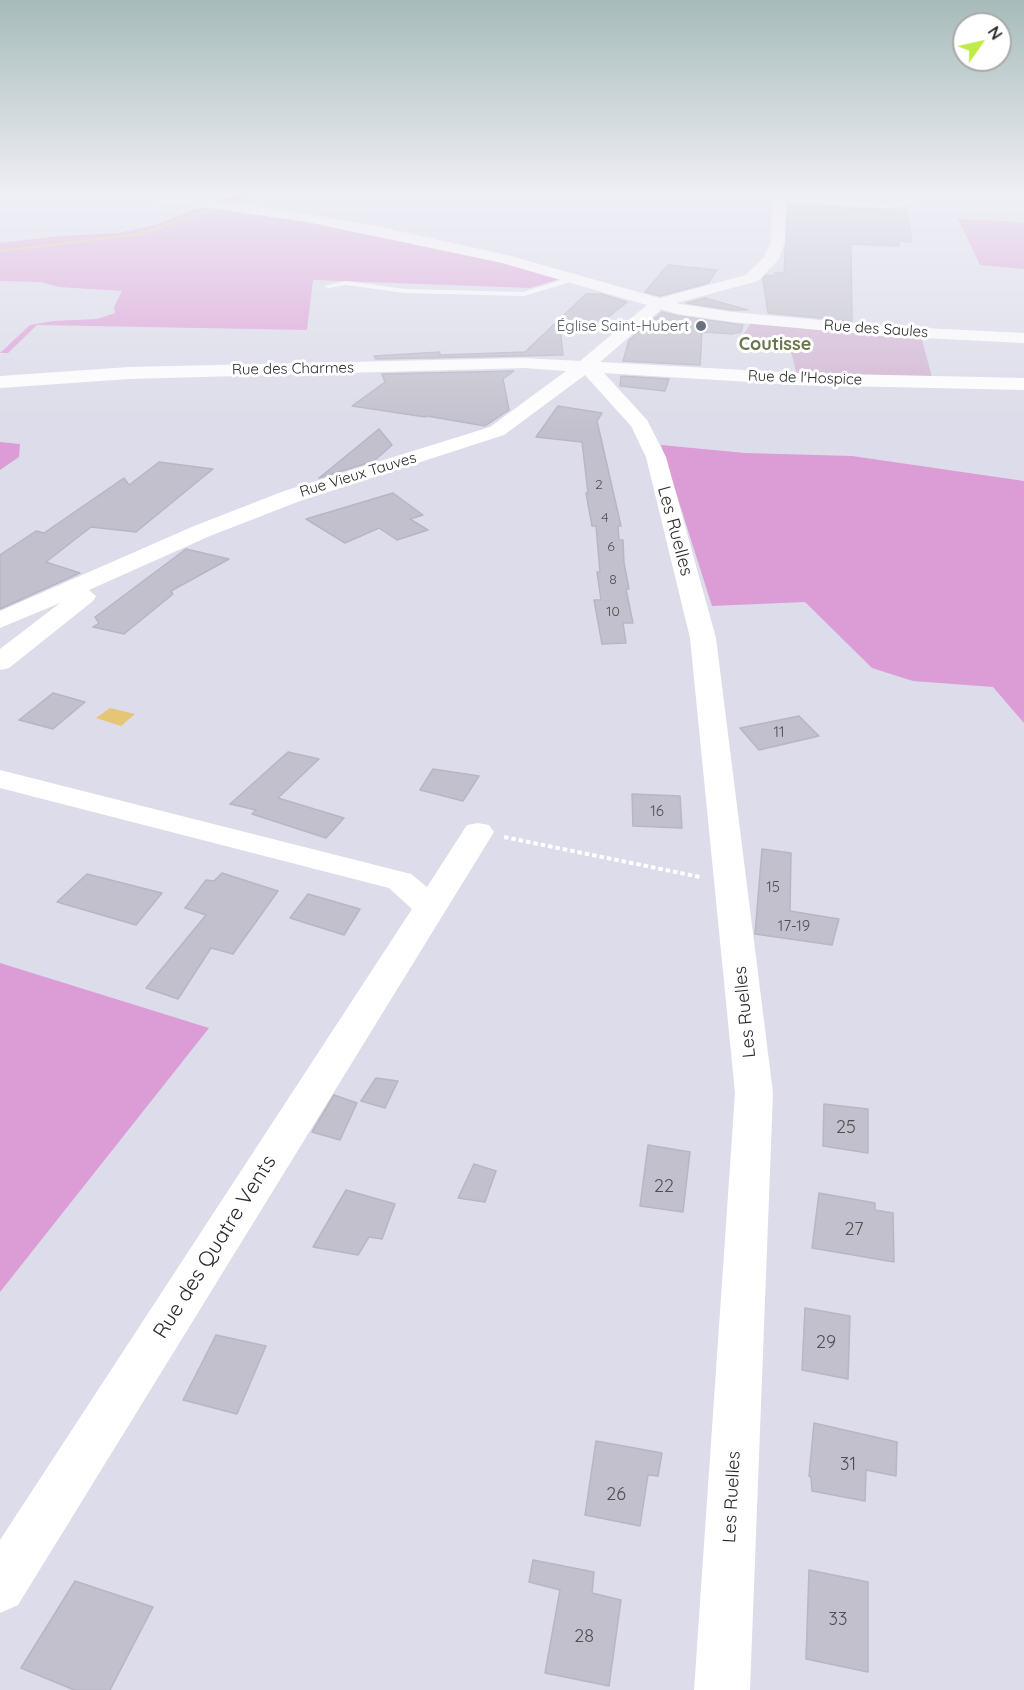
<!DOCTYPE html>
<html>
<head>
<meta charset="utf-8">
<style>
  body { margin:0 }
  #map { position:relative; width:1024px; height:1690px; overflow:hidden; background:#dcdcea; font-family:Quicksand,sans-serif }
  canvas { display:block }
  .north { position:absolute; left:952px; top:12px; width:60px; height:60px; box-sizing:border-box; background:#fff; border:2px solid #a9a9a9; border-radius:50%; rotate:56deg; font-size:16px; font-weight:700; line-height:24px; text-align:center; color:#292929 }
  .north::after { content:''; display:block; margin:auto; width:21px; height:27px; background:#bfeb48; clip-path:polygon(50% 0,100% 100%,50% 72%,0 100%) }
</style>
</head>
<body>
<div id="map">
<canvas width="1024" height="1690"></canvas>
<div class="north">N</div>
</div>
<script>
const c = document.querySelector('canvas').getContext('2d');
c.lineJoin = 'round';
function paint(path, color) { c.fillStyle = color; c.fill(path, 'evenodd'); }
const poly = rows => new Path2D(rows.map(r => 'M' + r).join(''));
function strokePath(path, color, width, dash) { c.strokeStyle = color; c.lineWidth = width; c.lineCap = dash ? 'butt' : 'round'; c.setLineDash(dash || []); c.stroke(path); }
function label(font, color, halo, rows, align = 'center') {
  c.font = font + ' Quicksand,sans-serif'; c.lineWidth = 6; c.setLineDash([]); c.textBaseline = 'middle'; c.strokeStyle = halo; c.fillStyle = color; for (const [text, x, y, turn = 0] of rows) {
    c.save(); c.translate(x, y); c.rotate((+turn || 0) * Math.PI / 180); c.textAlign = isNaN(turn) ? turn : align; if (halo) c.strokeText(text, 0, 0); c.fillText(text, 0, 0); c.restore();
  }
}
paint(poly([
  [238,194,256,194,232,206,307,218,566,277,530,288,313,280,307,330,37,325,8,353,0,353,30,325,53,321,97,319,115,313,114,307,122,291,59,287,41,282,0,281,0,243,59,236,117,233,154,225],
  [958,219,1024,222,1024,269,980,265],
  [0,442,20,444,19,457,0,470],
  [661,445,745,453,852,456,1024,481,1024,723,993,687,913,681,872,668,805,602,712,606],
  [0,963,209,1028,0,1292]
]), '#dc9cd5');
paint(poly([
  [752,321,921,336,932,377,798,379,789,344,742,337]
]), '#d1b4d2');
paint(poly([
  [110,708,135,714,121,726,96,718]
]), '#e4c676');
paint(poly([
  [248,194,254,194,229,205,226,204,248,194],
  [214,207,225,209,223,210,215,209,141,235,0,252,0,250,140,233,214,207]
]), '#e4c676');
const building = poly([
  [788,205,907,210,912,242,898,241,899,246,851,244,852,321,768,313,763,279,766,275,774,276,775,273,784,273,788,205],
  [668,265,717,270,708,283,660,296,645,292,668,265],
  [586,294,601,294,627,302,591,331,560,327,563,355,376,359,374,356,440,352,439,355,525,352,586,294],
  [705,298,748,310,732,310,686,303,705,298],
  [662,312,678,316,743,325,741,332,732,334,702,332,700,365,623,361,629,340,662,312],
  [514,371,503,379,509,410,485,426,427,416,425,417,352,406,385,382,382,374,514,371],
  [621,376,669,379,665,391,620,386,621,376],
  [558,406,602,413,597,421,621,526,618,526,619,540,623,540,624,563,629,589,626,589,633,623,623,623,626,643,602,644,594,600,601,600,597,572,600,572,596,526,592,526,586,493,588,493,582,442,536,437,558,406],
  [379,429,392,445,374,461,319,478,379,429],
  [159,462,213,469,136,532,91,527,46,562,80,573,0,609,0,555,36,531,44,533,124,478,129,485,159,462],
  [393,493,423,515,410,519,428,530,397,540,379,528,345,543,306,519,393,493],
  [186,549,229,559,171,591,173,594,124,634,93,627,99,623,95,617,186,549],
  [53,693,85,702,53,729,19,720,53,693],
  [799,716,819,736,759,750,740,728,799,716],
  [288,752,319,759,278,798,344,818,326,838,252,814,256,810,230,804,288,752],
  [433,769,479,776,463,801,420,790,433,769],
  [632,794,680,796,682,828,633,826,632,794],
  [762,849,791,853,790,911,839,919,832,945,755,934,762,849],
  [222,873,278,891,233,954,211,948,178,999,146,988,206,915,185,908,206,880,214,881,222,873],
  [87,874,162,893,136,925,57,902,87,874],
  [308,894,360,909,344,935,290,918,308,894],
  [376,1078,398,1081,385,1108,361,1101,376,1078],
  [334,1095,357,1103,340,1140,312,1132,334,1095],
  [824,1104,868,1109,868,1153,823,1146,824,1104],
  [648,1145,690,1152,683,1212,640,1206,648,1145],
  [474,1164,496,1171,485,1202,458,1198,474,1164],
  [346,1190,395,1204,382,1239,369,1237,358,1255,313,1247,346,1190],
  [819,1193,875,1203,875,1210,893,1213,894,1262,812,1248,819,1193],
  [805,1308,850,1316,848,1379,802,1370,805,1308],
  [216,1335,266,1346,237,1414,183,1400,216,1335],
  [814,1423,897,1442,896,1476,866,1470,865,1501,812,1491,811,1477,809,1476,814,1423],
  [596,1441,662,1453,658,1476,648,1475,640,1526,585,1515,596,1441],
  [533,1560,594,1572,592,1593,621,1600,609,1686,545,1673,560,1590,529,1582,533,1560],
  [809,1570,868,1582,868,1672,806,1659,809,1570],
  [75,1581,153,1607,110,1690,74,1690,21,1668,75,1581]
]);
paint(building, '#c1c0cc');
strokePath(building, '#b7b6c5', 1.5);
strokePath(poly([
  [504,837,700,877]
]), '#fff', 4, [4.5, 3]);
paint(poly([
  [909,194,915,194,915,202,886,208,776,199,779,197,886,204,905,202,910,200,909,194],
  [571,277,575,279,574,281,524,296,405,293,346,285,328,288,324,286,346,281,405,289,523,292,571,277]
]), '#fff');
paint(poly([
  [772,194,786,194,785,241,779,259,758,281,665,306,600,362,798,373,1024,378,1024,390,798,385,604,373,647,420,666,457,716,638,773,1093,750,1690,694,1690,735,1093,690,638,646,457,631,426,585,375,504,435,300,501,210,536,89,590,96,596,93,601,9,668,0,670,0,649,60,603,0,628,0,611,194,526,284,491,490,427,566,371,524,368,129,379,0,388,0,376,129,367,524,358,580,361,653,300,746,275,764,257,771,241,772,194],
  [0,770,411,874,427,887,467,825,478,823,489,825,494,832,18,1605,0,1613,0,1540,412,909,389,888,0,788,0,770]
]), '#fff');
paint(poly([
  [131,194,170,194,307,214,371,225,511,256,680,304,732,312,884,326,1024,333,1024,343,884,336,732,322,678,314,502,263,307,222,138,198,131,194]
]), '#fff');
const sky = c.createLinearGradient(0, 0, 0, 431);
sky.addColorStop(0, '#a6bbba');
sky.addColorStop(0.45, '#efeff6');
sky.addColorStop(1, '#efeff600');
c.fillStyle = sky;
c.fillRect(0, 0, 1024, 431);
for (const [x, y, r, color] of [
  [701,326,6,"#6b7280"]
]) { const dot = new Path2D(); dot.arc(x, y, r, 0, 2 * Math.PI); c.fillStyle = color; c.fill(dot); strokePath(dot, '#fff', 2); }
label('14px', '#4f4f52', null, [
  ["2",599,485],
  ["4",605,518],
  ["6",611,547],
  ["8",613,580],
  ["10",613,612]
]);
label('15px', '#5b616d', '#fff', [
  ["Église Saint-Hubert",689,326]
], 'right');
label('15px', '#292929', '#fff', [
  ["Rue des Saules",876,329,4],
  ["Rue des Charmes",293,369,-1],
  ["Rue de l'Hospice",805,378,2],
  ["Rue Vieux Tauves",358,475,-17]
]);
label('15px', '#4f4f52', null, [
  ["11",779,732],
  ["16",657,811],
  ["15",773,887],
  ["17-19",794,926]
]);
label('bold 18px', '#6a764d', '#fff', [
  ["Coutisse",775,345]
]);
label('18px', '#292929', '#fff', [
  ["Les Ruelles",675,531,75],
  ["Les Ruelles",745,1012,-96],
  ["Les Ruelles",732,1497,-87]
]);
label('18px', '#4f4f52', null, [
  ["25",846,1128],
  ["22",664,1187],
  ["27",854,1230],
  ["29",826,1343],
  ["31",848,1465],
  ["26",616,1495],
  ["33",838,1620],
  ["28",584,1637]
]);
label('21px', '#292929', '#fff', [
  ["Rue des Quatre Vents",215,1247,-58]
]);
</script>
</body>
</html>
